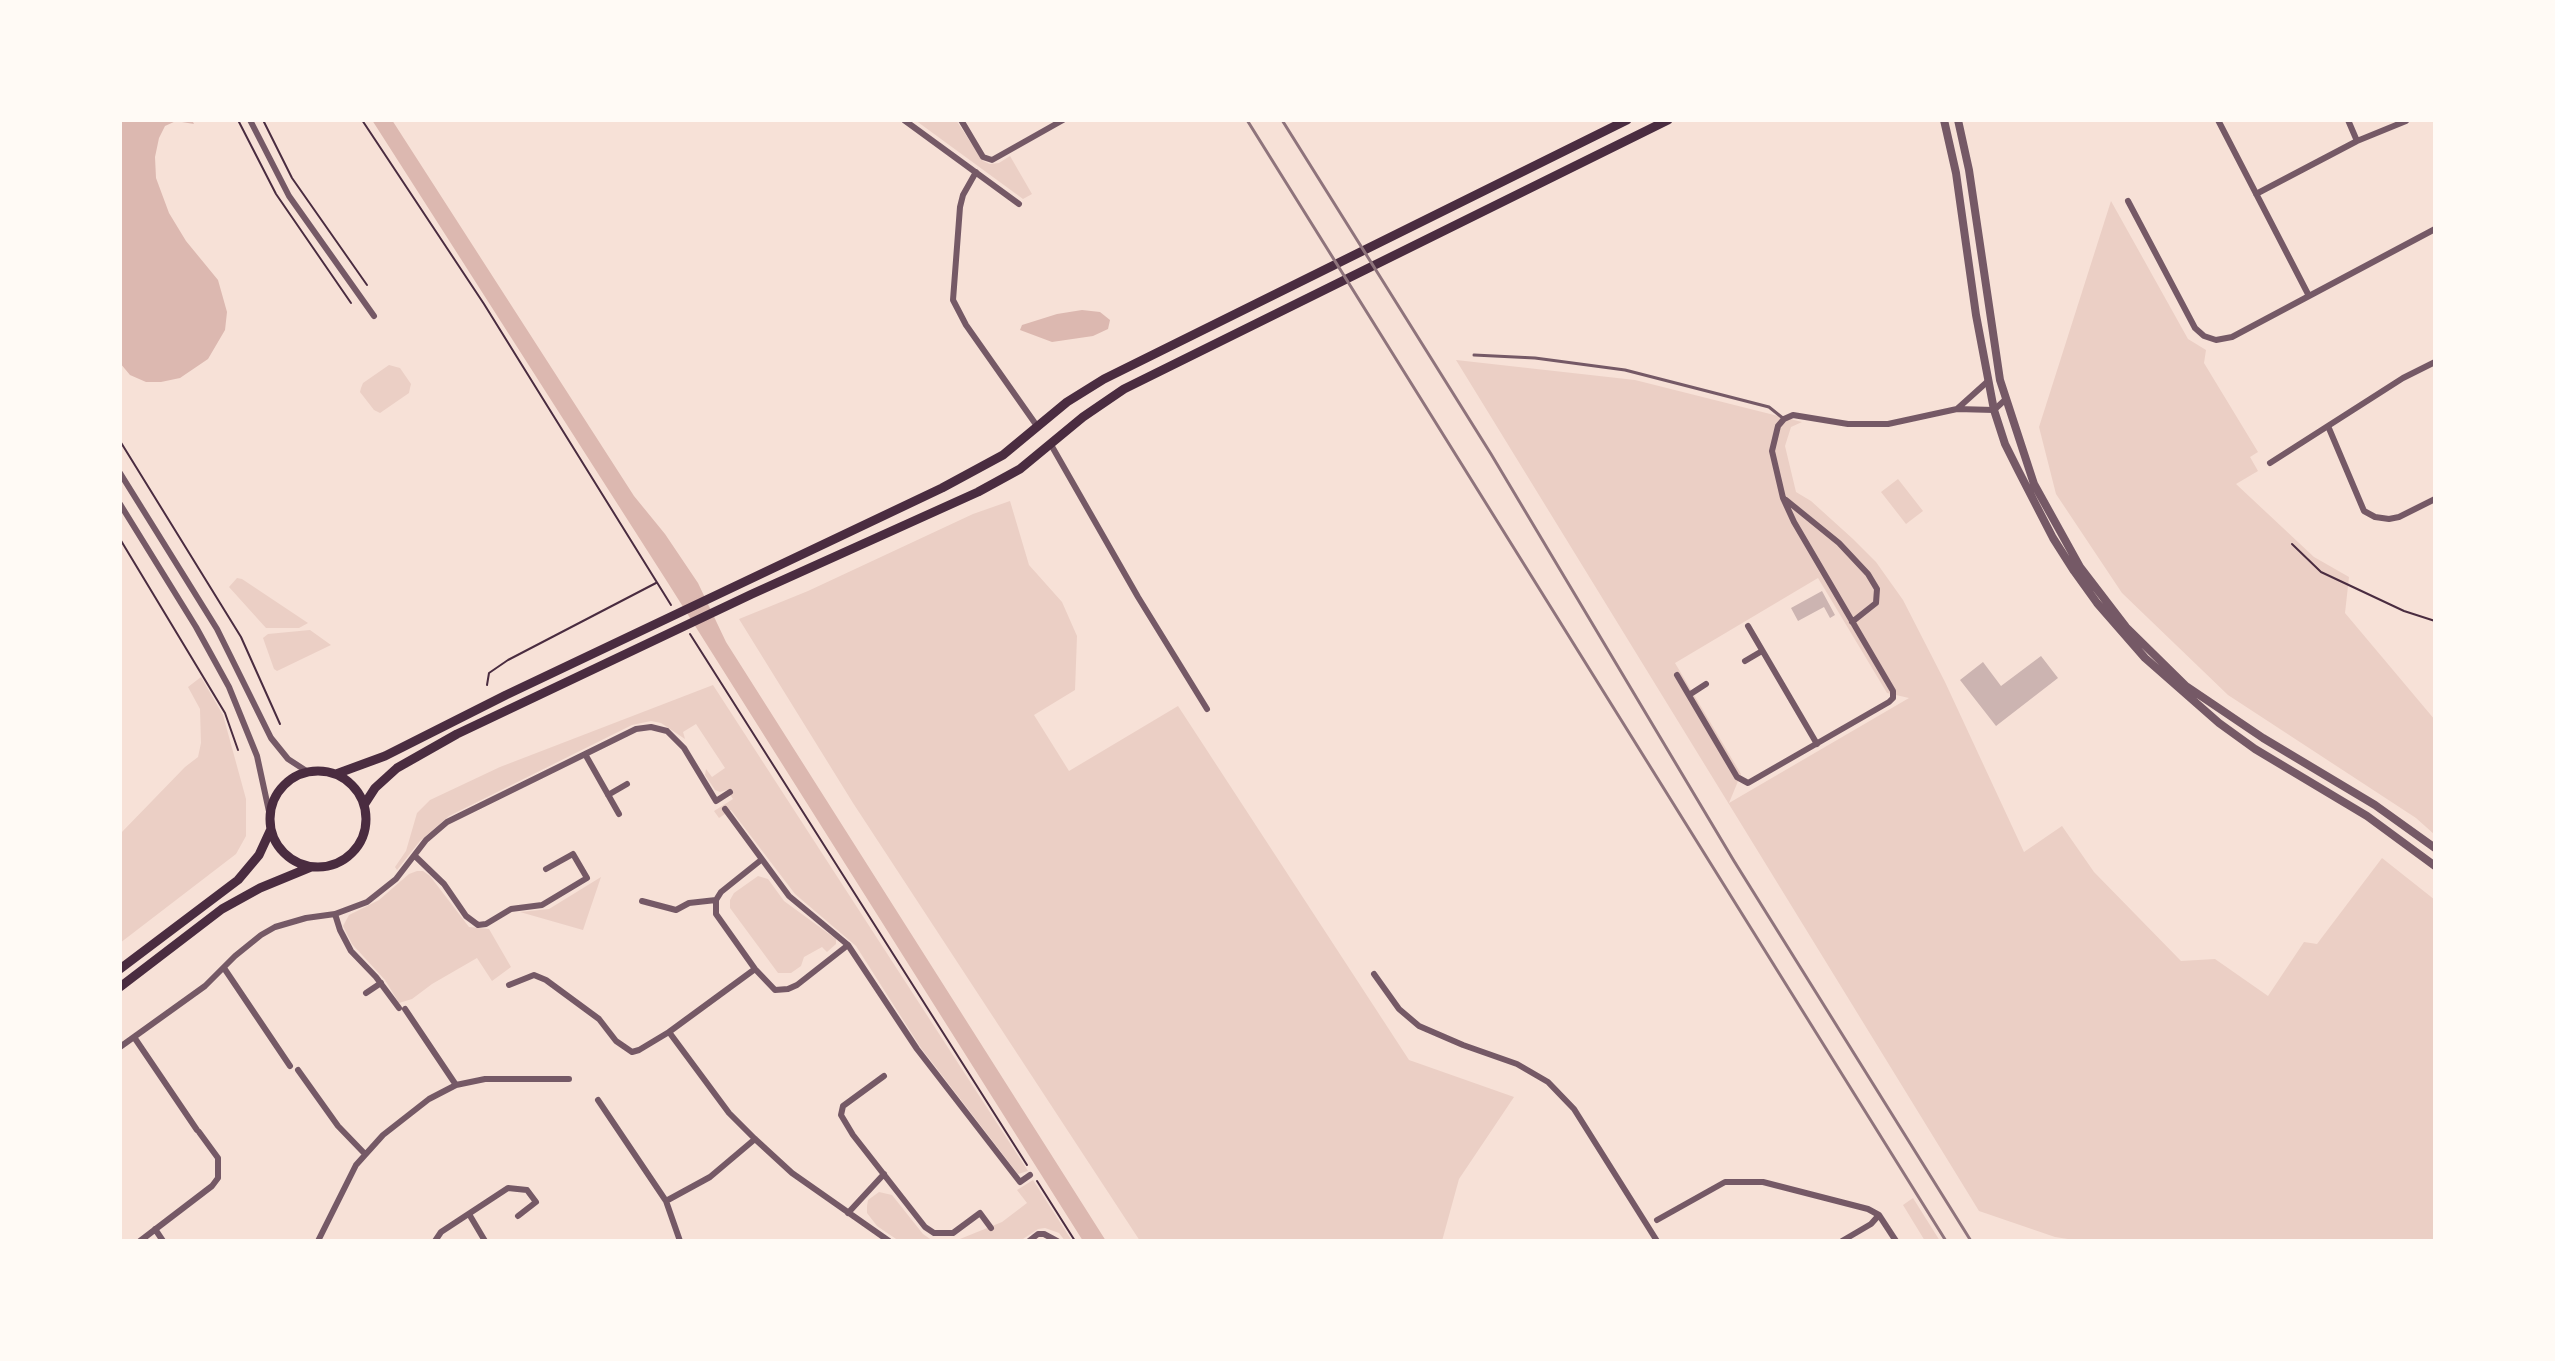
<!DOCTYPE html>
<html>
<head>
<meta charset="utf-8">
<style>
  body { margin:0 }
  #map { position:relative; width:2555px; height:1361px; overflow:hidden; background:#f7e1d7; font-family:"Open Sans",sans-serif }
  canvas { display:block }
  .frame { position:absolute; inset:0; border:122px solid #fffaf5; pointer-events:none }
</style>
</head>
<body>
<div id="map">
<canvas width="2555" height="1361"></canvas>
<div class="frame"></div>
</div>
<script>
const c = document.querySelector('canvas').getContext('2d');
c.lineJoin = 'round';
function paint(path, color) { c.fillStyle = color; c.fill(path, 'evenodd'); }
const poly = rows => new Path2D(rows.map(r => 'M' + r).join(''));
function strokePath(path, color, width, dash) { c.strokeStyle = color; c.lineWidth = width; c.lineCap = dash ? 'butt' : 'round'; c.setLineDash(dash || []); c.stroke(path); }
paint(poly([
  [915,120,956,120,983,161,990,164,999,163,1010,156,1032,194,1023,199],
  [2111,201,2188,339,2206,350,2204,363,2258,452,2250,457,2258,471,2236,484,2314,557,2349,577,2345,613,2435,720,2435,835,2416,818,2228,695,2122,593,2056,494,2039,427],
  [1456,360,1635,380,1802,422,1791,427,1785,446,1796,492,1811,501,1853,539,1876,562,1903,600,1945,682,2024,852,2062,826,2094,872,2181,961,2215,959,2268,996,2304,942,2317,944,2382,858,2435,900,2435,1241,2081,1241,2055,1237,1979,1211],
  [1818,578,1887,693,1909,698,1729,803,1741,774,1675,663],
  [389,365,400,368,411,384,410,388,409,393,380,413,374,410,360,392,361,388,363,383],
  [1898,479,1923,511,1906,524,1881,492],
  [1010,501,1029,565,1062,602,1077,636,1075,690,1034,715,1069,771,1178,706,1409,1060,1514,1097,1459,1179,1442,1241,1140,1241,853,803,739,619,808,591,973,514],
  [237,578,242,579,308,623,299,628,266,628,229,587],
  [310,630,331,645,277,671,274,669,263,638,268,634],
  [201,677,223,715,246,799,246,836,236,854,120,943,120,834,185,767,198,757,201,743,200,709,188,687],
  [713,685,1028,1171,1018,1174,921,1048,856,946,795,894,731,810,719,818,714,811,733,799,727,790,720,792,715,790,705,775,706,769,712,777,725,768,696,724,683,732,685,739,661,723,651,721,632,725,449,816,420,841,397,870,395,867,406,851,417,813,430,800,500,767],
  [417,871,423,871,430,876,469,927,489,929,511,967,492,981,477,958,432,984,412,999,399,1003,385,980,352,944,343,926,349,915,379,900,409,874],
  [758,876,768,879,784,901,836,939,836,944,827,952,822,947,804,957,801,966,791,973,778,973,730,908,730,900,734,893],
  [601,877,583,930,520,912,549,909],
  [1033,1180,1072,1241,1065,1241,1059,1233,1045,1228,1038,1229,1020,1241,955,1241,1002,1222,1027,1203,1017,1190],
  [879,1192,892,1195,923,1234,933,1241,899,1241,877,1226,867,1213,867,1206,868,1200],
  [1913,1198,1940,1241,1925,1241,1903,1205]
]), '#ebcfc5');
paint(poly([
  [120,120,192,120,194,124,176,121,165,126,159,138,155,157,156,178,169,213,186,241,218,280,227,312,225,330,208,359,180,378,161,382,146,382,130,375,120,363],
  [372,120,392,120,634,496,665,534,698,583,726,642,1106,1241,1083,1241,668,583],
  [1082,310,1100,312,1110,320,1108,329,1093,336,1052,342,1020,330,1022,325,1057,314]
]), '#dcb8b0');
paint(poly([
  [1822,591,1835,615,1830,618,1824,607,1798,621,1791,608],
  [2041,656,2058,678,1996,726,1960,680,1983,662,2001,686]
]), '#ccb4b1');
strokePath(poly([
  [238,120,276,194,351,303],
  [263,120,292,178,367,285],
  [362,120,484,304,671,605],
  [120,441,241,637,280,724],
  [120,539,225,713,238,750],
  [2292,544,2321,572,2404,611,2435,621],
  [690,634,1027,1165],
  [487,685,489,673,508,660,656,583],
  [1037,1181,1075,1241]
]), '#4a2c40', 2);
strokePath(poly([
  [1474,355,1535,358,1625,370,1769,407,1784,419]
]), '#755966', 3);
strokePath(poly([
  [250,120,289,196,374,316],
  [904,120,1019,204],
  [961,120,983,157,992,160,1063,120],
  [2218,120,2309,296],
  [2348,120,2357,141],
  [976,172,963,195,960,207,953,300,966,325,1037,426],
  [2256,194,2357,141,2406,121],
  [2128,201,2195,328,2204,336,2216,340,2232,337,2435,229],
  [1957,409,1987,382],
  [2328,426,2364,511,2375,517,2389,519,2399,517,2435,499],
  [1050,443,1138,597,1207,709],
  [2270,463,2403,378,2435,362],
  [120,473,217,629,271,738,288,759,308,772],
  [1786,500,1839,543,1868,574,1877,589,1876,603,1852,622],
  [120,504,196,627,229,687,257,756,270,816],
  [1748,626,1817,744],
  [1745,661,1762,651],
  [1677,675,1737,777,1748,783,1889,702,1893,698,1893,691,1794,522,1783,498,1772,451,1778,426,1784,419,1793,415,1848,424,1888,424,1957,409,1994,410,2006,399],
  [1689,695,1706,684],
  [585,754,619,814],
  [608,795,627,784],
  [725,809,789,896,848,945,917,1049,1020,1182,1030,1175],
  [415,856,444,884,466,916,478,925,486,924,511,909,542,905,587,878,573,854,546,869],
  [716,900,716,914,755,969,775,990,788,989,797,985,848,945],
  [642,901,676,910,689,903,716,900,721,892,761,860],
  [335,914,340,930,351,951,376,977,399,1008],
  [224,968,290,1066],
  [1374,974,1399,1009,1419,1026,1463,1045,1517,1064,1548,1082,1574,1109,1657,1241],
  [509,985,534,975,546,980,599,1019,616,1041,632,1052,639,1050,669,1032,755,969],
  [366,993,381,983],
  [405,1009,456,1085],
  [669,1032,729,1113,755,1139,792,1173,889,1241],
  [134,1037,197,1130],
  [120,1047,205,986,235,956,261,935,275,927,306,918,335,914,367,902,396,879,426,840,447,822,636,729,651,727,667,731,684,748,716,801,730,792],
  [298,1070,338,1126,365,1154],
  [884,1076,843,1106,841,1115,853,1135,925,1227,934,1233,953,1233,980,1213,991,1228],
  [598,1100,666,1201,680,1241],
  [666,1201,710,1177,755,1139],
  [848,1213,884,1174],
  [469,1214,485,1241],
  [1657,1220,1725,1182,1763,1182,1868,1209,1879,1215,1896,1241],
  [155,1229,163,1241],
  [140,1241,212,1186,218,1178,218,1158,199,1132],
  [318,1241,356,1165,383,1135,429,1099,456,1085,485,1079,569,1079],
  [435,1241,441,1232,508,1188,527,1190,536,1202,518,1216],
  [1029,1241,1038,1234,1044,1234,1057,1241],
  [1842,1241,1871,1224,1879,1215]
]), '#755966', 6);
strokePath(poly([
  [1944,120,1956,173,1976,315,1994,410,2005,444,2018,470,2053,538,2074,571,2097,603,2145,658,2219,723,2255,749,2367,816,2435,866],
  [1958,120,1969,170,2000,380,2034,484,2080,567,2126,627,2186,686,2263,738,2375,805,2435,848]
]), '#755966', 8);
strokePath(poly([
  '270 819a48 48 0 1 1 96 0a48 48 0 1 1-96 0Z',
  [336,774,385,756,506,695,942,488,1003,455,1067,402,1104,379,1627,120],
  [364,805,375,788,397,768,457,734,752,594,978,492,1020,469,1083,417,1124,389,1668,120],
  [120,969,238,880,259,855,271,829],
  [120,987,222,909,260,888,311,867]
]), '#4a2c40', 9);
strokePath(poly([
  [1247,120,1946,1241],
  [1282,120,1491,454,1734,861,1971,1241]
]), '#8f747c', 3);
</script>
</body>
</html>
